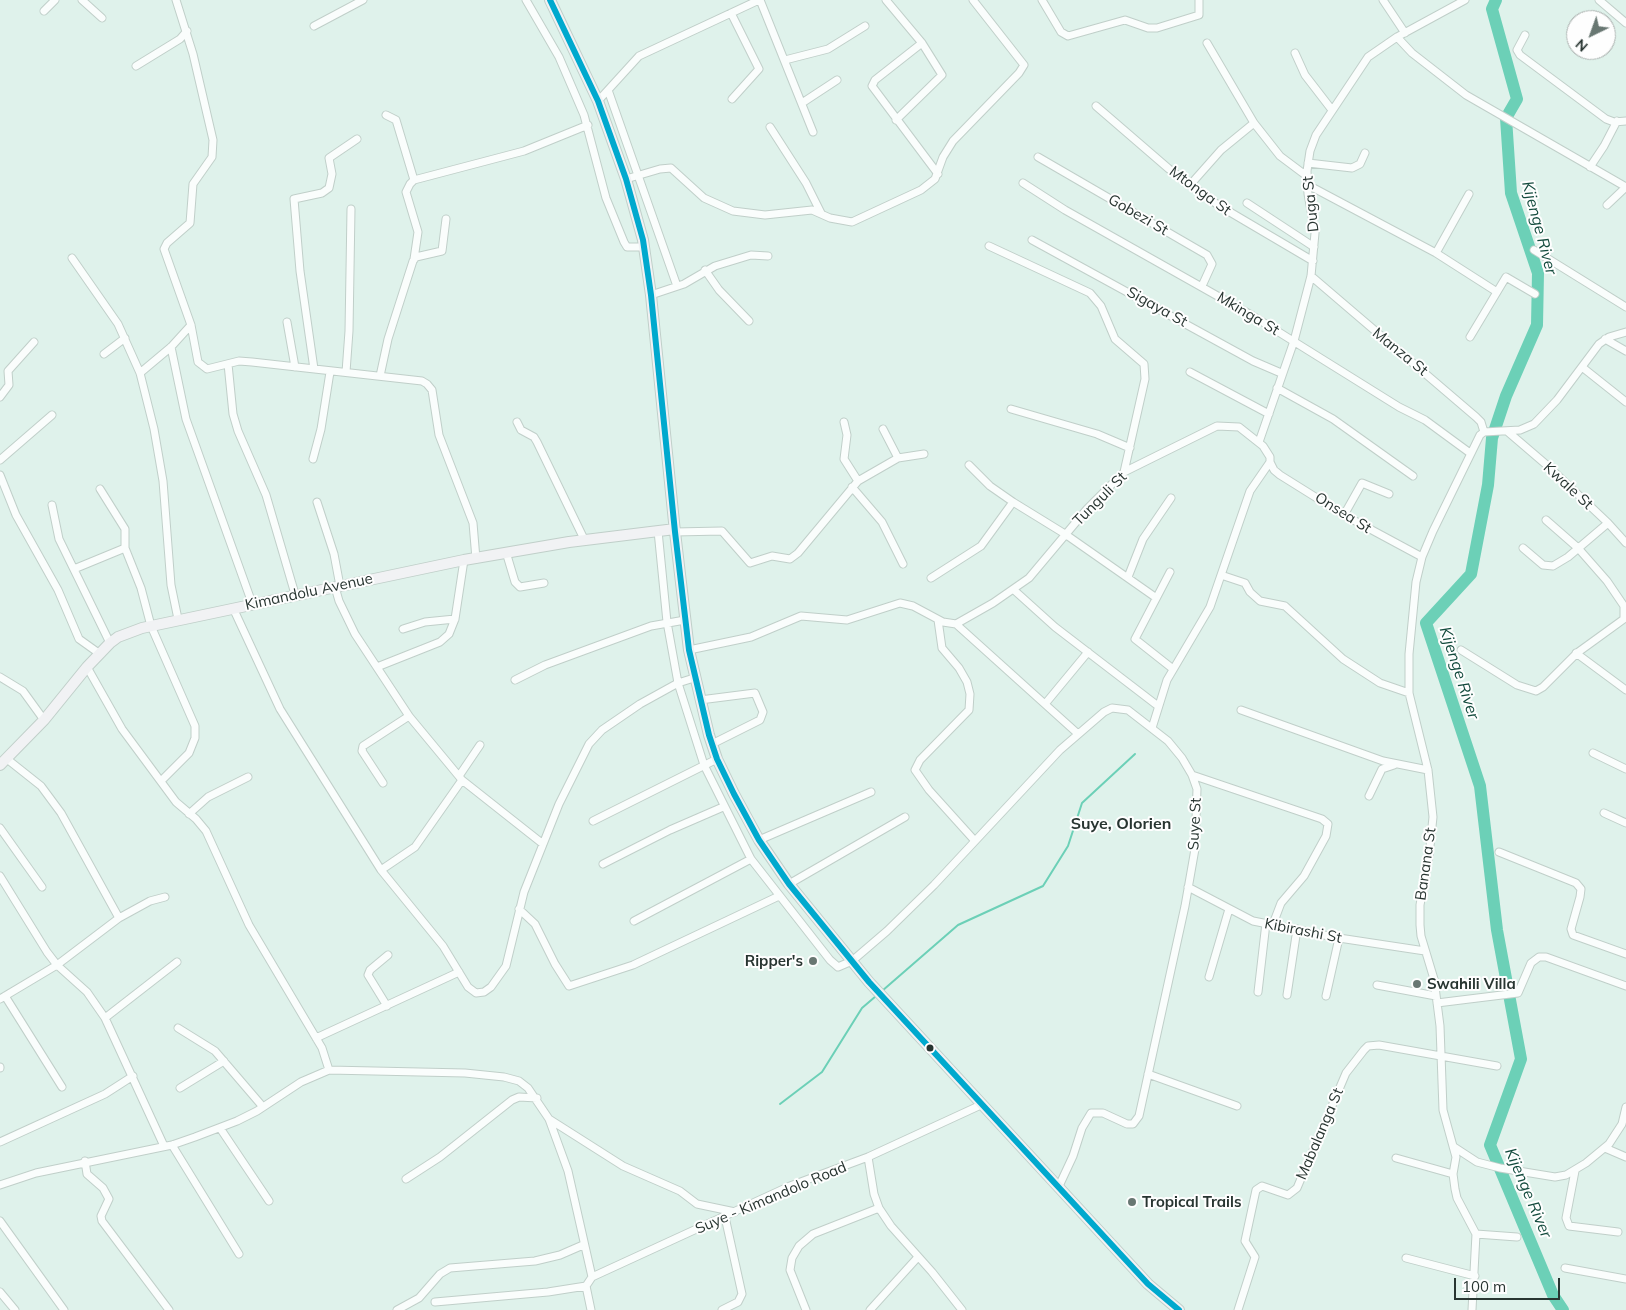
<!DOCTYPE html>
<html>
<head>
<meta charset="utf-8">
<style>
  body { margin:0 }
  #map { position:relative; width:1626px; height:1310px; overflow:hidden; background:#dff2eb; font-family:Mulish,sans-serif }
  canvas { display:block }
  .north { position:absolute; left:1566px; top:10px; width:50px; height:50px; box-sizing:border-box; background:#fefefe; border:1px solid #a8aeac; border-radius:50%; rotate:222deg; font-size:14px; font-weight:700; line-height:20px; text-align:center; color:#283531 }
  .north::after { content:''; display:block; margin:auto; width:18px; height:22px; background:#687772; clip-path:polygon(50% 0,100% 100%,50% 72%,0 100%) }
  .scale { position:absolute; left:1454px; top:1278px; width:106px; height:22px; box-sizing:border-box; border:2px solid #283531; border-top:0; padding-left:6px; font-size:15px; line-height:18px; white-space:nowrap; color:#283531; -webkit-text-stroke:4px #fefefe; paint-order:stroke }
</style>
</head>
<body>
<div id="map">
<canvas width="1626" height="1310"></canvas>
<div class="north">N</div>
<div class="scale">100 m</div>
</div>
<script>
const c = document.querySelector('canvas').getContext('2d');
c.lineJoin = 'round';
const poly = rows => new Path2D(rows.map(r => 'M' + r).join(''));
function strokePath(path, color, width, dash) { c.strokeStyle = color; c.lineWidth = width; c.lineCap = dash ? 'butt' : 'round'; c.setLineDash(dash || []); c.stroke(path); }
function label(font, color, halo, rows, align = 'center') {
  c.font = font + ' Mulish,sans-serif'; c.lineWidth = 4; c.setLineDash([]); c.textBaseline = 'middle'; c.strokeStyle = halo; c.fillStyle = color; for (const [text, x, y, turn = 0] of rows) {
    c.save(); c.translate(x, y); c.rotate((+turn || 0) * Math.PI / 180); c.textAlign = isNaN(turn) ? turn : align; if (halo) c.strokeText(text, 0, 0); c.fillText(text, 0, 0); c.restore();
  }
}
strokePath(poly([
  [882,991,958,925,1043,886,1068,846,1082,803,1135,754],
  [780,1104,822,1072,862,1008,876,996]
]), '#6cd0b7', 2);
strokePath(poly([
  [1496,0,1492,9,1517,99,1506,118,1511,193,1538,273,1537,325,1506,396,1492,438,1488,485,1471,574,1426,623,1480,786,1497,930,1521,1059,1490,1145,1553,1295,1563,1310]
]), '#6cd0b7', 12);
const street = poly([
  [82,0,102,18],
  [176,0,193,54,213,140,212,157,193,184,190,223,167,243,164,249,191,325,198,362,207,369,239,361,252,362,422,381,427,384,432,390,439,435,473,523,476,559],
  [526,0,559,57,584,115,606,198,624,242,627,247,644,247],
  [760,0,813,132],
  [886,0,922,43,942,75,896,120],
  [1042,0,1061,32,1068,36,1125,20,1148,28,1157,28,1199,15,1199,0],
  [1383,0,1405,33],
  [1599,0,1626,23],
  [44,11,55,0],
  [731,13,759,69,732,99],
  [314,26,363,0],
  [1525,35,1517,50,1520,55,1606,119,1614,122,1626,121],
  [1397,37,1412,53,1466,95,1626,187],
  [922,43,875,80,872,86,938,174],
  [1207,43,1254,123,1280,156,1308,177],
  [1295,53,1305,75,1332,110],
  [785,60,828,49,865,26],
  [136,66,180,39,187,31],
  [608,90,677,286],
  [598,101,639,56,759,0],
  [802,103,837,80],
  [1096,106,1169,169,1218,205,1313,261],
  [386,115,396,120,414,180],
  [770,127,806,183,821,213],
  [1038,157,1207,255,1212,264,1202,286],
  [1308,163,1352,168,1360,164,1365,153],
  [1590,167,1604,146,1617,121],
  [626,179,660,169,671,168,704,198,733,211,765,215,812,210,830,218,852,222,921,190,935,179,943,157,953,141,1019,73,1024,65,973,0],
  [1023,183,1065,210,1253,316,1399,407,1425,420,1470,453],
  [1190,185,1221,150,1254,123],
  [1308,185,1436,253,1497,292],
  [1247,203,1314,247],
  [1607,205,1626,187],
  [1032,240,1253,361,1281,373],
  [989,246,1090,293,1101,306,1115,339,1144,364,1145,379,1124,472],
  [1534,250,1626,307],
  [1436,253,1469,194],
  [72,258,118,324,140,373,154,429,163,481,171,585,178,619],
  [414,259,418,232,406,192,410,184,414,180,524,151,588,125],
  [705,270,719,290,749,321],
  [1311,276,1476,417,1481,422,1484,432],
  [651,295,684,284,715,266,751,255,768,256],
  [287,322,295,367],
  [1470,337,1506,277,1535,294],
  [1605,339,1626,351],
  [171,347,186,419,252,603],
  [104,354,125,338],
  [228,364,233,414,238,431,266,495,295,594],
  [1582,367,1626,402],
  [314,369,300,271,294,199,322,193,329,188,332,174,329,158,357,139],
  [346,372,349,331,351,209],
  [1190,372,1269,414],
  [140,373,171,347,191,325],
  [380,376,388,339,413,261,416,257,442,251,446,219],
  [1277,388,1333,419,1413,476],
  [0,397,9,385,8,371,34,342],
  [1011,409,1097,434,1130,448],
  [517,422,521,430,534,437,537,442,585,541],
  [844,422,847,435,844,459,858,481],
  [883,429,898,458],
  [1507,431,1549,467,1608,523,1626,543],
  [1259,442,1294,341,1311,276,1315,233,1308,194,1307,171,1310,151,1316,135,1368,57,1397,37,1465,0],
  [313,459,321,429,330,372],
  [0,460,52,415],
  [1270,462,1274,470,1280,475,1344,515,1422,557],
  [969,465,990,486,1013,502,1065,534,1155,597],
  [0,475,16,515,58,590,79,639,100,654],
  [852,487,882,522,903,564],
  [100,489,125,529,125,548,141,588,151,626,195,726,195,738,189,753,161,781],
  [317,502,334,554,340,586],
  [52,505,59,539,110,643],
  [1344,515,1362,483,1389,494],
  [658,531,667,622,678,683,704,765,751,859,830,960,838,967,852,961,887,931,934,885,1060,750,1104,712,1112,708,1128,710,1168,741,1182,758,1192,775,1197,789,1195,849,1185,906,1139,1116,1133,1124,1127,1124,1103,1113,1091,1113,1082,1128,1073,1156,1059,1186],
  [675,532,722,531,750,563,772,556,790,559,798,553,858,481,898,458,924,454],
  [1523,548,1543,565,1553,566,1568,557,1608,523],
  [506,552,515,582,520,587,544,583],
  [74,569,125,548],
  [1170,572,1135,639,1173,669],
  [1221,575,1245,583,1250,592,1260,601,1285,606,1343,659,1380,683,1409,693],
  [1128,577,1143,539,1171,498],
  [931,578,981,546,1013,502],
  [335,587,339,601,355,634,409,716,462,780,543,844],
  [1014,590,1055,627,1158,706],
  [233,608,280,709,381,870,443,946,468,987,476,993,484,992,491,987,506,966,524,892,559,804,589,744,602,730,640,704,678,683,694,678],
  [938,620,942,648,959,668,967,682,970,694,969,710,920,760,915,770,929,790,975,841],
  [956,624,1077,733],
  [403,629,425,622,455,619],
  [689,650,751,637,801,616,847,620,900,603,913,606,943,622,956,624,993,603,1029,578,1087,509,1124,472,1217,426,1239,427,1263,446,1270,457,1270,462,1250,491,1210,607,1167,680,1152,728],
  [1461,650,1517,685,1536,691,1543,687,1577,653,1624,619,1624,606,1607,581,1578,548,1546,520],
  [1576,653,1626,690],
  [87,667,122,729,176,802,196,819,206,831,249,925,322,1048,329,1070],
  [377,667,440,642,449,634,455,619,464,560],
  [0,677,23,691,44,720],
  [515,680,545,665,651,626,685,620],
  [700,700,755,693,763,712,760,720,712,744],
  [1045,704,1088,652],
  [1241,710,1383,761,1428,770],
  [1593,753,1626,769],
  [7,759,41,786,61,813,119,918],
  [1192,775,1322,819,1328,824,1326,836,1304,876,1281,903,1273,924],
  [459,776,480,745],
  [383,783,362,751,363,746,409,716],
  [1369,796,1382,769,1394,765],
  [1604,813,1626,823],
  [189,814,208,797,248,777],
  [593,821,717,759],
  [0,828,42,887],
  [759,840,871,792],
  [1499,852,1576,883,1581,889,1580,897,1571,929,1573,935,1626,954],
  [603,864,670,830,723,807],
  [381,870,415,847,462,780],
  [0,876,47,952,57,965,87,992,105,1018,164,1146],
  [789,884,905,817],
  [1188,887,1253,921,1339,938,1425,951],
  [519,909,535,924,555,964,569,986,633,965,779,896],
  [634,921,751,859],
  [1209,977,1229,909],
  [1377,985,1436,996],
  [1258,992,1266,923],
  [1287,995,1297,929],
  [5,996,62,1087],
  [1326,996,1339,938],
  [0,999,57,965,119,918,150,901,165,897],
  [1437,1003,1518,993,1531,963,1539,957,1546,957,1626,986],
  [387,1006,368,975,370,970,388,955],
  [105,1018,177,962],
  [178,1028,215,1051,263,1107],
  [316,1038,459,972],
  [0,1067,0,1068],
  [1148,1074,1237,1106],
  [180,1088,224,1061],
  [549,1119,623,1166,680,1191,697,1204,735,1212],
  [220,1128,269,1201],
  [0,1142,105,1094,133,1076],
  [172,1145,239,1254],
  [1454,1147,1477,1162,1500,1168,1555,1177,1566,1175,1586,1163,1609,1144,1622,1124,1626,1107],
  [1605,1148,1626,1157],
  [868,1157,874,1194,879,1208,891,1226,932,1272,962,1310],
  [1396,1158,1453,1174],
  [85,1161,87,1174,103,1188,109,1199,101,1216,102,1221,169,1310],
  [1575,1171,1566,1218,1569,1226,1618,1232],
  [406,1179,440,1157,512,1100,519,1097,537,1098],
  [0,1185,36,1173,172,1145,195,1137,237,1121,257,1111,301,1082,329,1070,465,1073,504,1077,519,1081,528,1088,549,1119,568,1171,592,1277],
  [0,1221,64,1310],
  [1476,1234,1517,1237],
  [1406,1258,1475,1276],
  [1565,1268,1626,1279],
  [0,1292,15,1310],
  [435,1302,548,1292,586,1286],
  [397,1310,419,1298,440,1274,450,1268,535,1261,560,1255,583,1245],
  [591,1310,586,1286,592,1277,790,1186,868,1157,983,1104],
  [722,1310,738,1302,742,1294,725,1217],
  [806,1310,790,1270,792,1258,799,1246,813,1234,879,1208],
  [870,1310,918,1257],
  [1238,1310,1255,1257,1245,1241,1256,1190,1262,1186,1288,1195,1297,1188,1346,1073,1364,1050,1368,1046,1379,1045,1497,1066],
  [1472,1310,1476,1234,1457,1198,1455,1189,1453,1174,1456,1157,1443,1110,1440,1026,1434,979,1421,936,1420,925,1420,905,1429,856,1433,817,1428,770,1409,693,1409,654,1416,582,1422,557,1433,531,1480,435,1484,432,1520,430,1534,424,1557,400,1599,344,1609,337,1626,332]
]);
const secondary = poly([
  [550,0,598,101,626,179,643,240,651,295,675,532,689,650,709,735,717,759,734,794,759,840,789,884,869,982,1148,1284,1179,1310],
  [0,765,44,720,87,667,110,643,118,637,142,628,464,560,569,542,675,529]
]);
strokePath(street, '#c0cfc9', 9);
strokePath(secondary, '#c0cfc9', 12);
strokePath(street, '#fafdfc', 7);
strokePath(secondary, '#f1f2f4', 10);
strokePath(poly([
  [550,0,598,101,626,179,643,240,651,295,675,532,689,650,709,735,717,759,734,794,759,840,789,884,869,982,1148,1284,1179,1310]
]), '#00a9ce', 6);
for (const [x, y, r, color] of [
  [813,961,5,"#687772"],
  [1417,984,5,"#687772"],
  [930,1048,4.5,"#283531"],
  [1132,1202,5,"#687772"]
]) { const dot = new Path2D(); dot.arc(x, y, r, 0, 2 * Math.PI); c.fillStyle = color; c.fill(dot); strokePath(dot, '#fefefe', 2); }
label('15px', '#283531', '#fefefe', [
  ["Mtonga St",1200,191,36],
  ["Duga St",1311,204,-96],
  ["Gobezi St",1138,215,30],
  ["Sigaya St",1157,307,29],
  ["Mkinga St",1248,314,31],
  ["Manza St",1400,352,39],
  ["Kwale St",1568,486,43],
  ["Tunguli St",1100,499,-45],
  ["Onsea St",1343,513,32],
  ["Kimandolu Avenue",309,592,-12],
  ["Suye St",1195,824,-87],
  ["Banana St",1426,864,-82],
  ["Kibirashi St",1303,931,11],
  ["Mabalanga St",1320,1134,-67],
  ["Suye - Kimandolo Road",771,1198,-23]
]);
label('bold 15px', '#283531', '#fefefe', [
  ["Ripper's",803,961,"right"],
  ["Swahili Villa",1427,984],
  ["Tropical Trails",1142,1202]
], 'left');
label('italic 16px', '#134b3d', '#fefefe', [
  ["Kijenge River",1539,228,75],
  ["Kijenge River",1459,673,72],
  ["Kijenge River",1528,1193,67]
]);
label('bold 16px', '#283531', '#fefefe', [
  ["Suye, Olorien",1121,824]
]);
</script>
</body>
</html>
